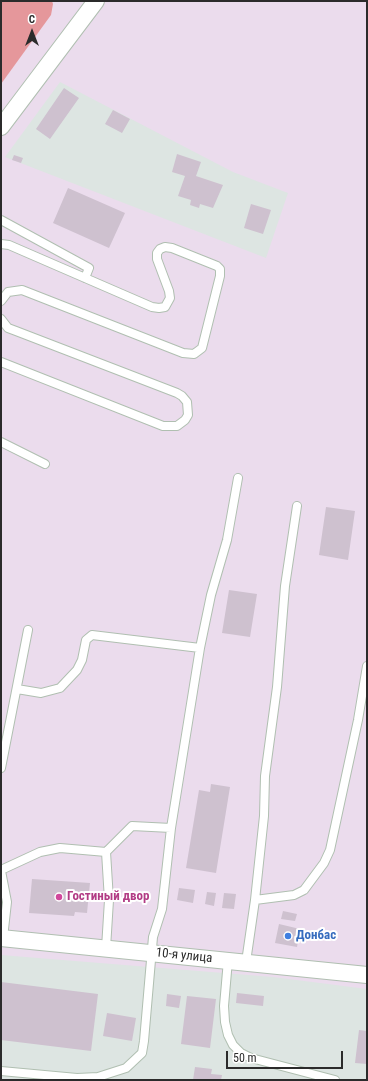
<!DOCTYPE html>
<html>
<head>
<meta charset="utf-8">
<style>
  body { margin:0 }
  #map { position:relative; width:368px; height:1081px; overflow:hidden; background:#ebdced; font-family:"Roboto Condensed",sans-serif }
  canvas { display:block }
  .frame { position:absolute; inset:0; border:2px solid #2b2b2b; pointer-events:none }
  .north { position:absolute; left:12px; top:12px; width:40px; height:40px; -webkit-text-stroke:3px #fff; paint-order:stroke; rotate:0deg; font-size:11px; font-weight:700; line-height:16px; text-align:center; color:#2b2b2b }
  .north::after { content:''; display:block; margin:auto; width:14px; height:18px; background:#2b2b2b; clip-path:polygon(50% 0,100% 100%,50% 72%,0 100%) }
  .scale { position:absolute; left:226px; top:1051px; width:117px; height:18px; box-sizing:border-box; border:2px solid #2b2b2b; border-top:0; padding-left:5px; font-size:12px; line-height:14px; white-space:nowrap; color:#2b2b2b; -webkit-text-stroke:3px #fff; paint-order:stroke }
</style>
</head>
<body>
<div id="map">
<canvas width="368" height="1081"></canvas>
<div class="frame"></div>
<div class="north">С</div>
<div class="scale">50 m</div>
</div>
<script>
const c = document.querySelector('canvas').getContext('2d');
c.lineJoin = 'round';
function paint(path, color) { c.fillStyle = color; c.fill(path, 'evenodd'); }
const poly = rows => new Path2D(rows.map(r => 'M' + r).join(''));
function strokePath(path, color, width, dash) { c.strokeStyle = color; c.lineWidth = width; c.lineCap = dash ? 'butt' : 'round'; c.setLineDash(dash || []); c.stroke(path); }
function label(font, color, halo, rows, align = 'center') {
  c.font = font + ' "Roboto Condensed",sans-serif'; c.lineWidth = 4; c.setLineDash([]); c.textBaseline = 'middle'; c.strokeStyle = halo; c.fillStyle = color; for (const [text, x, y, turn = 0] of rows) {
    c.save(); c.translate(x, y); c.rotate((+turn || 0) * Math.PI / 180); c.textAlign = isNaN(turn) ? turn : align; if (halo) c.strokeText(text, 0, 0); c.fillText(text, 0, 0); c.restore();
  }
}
paint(poly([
  [60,82,233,172,288,193,266,258,5,157],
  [1,955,273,977,367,989,367,1080,1,1080]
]), '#dde5e2');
paint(poly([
  [1,1,52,1,53,4,51,15,1,84]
]), '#e5979b');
paint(poly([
  [64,88,79,98,50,139,36,129],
  [113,110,130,119,122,133,105,124],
  [177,154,201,162,196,176,223,185,213,208,200,204,199,208,190,205,191,200,178,196,185,176,172,172],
  [14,155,23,158,21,163,12,160],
  [68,188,125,213,109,248,53,223],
  [251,204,271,210,263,234,244,228],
  [326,507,355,511,348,560,319,555],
  [229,590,257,594,250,637,222,633],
  [211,784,230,787,216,873,186,868,199,790,210,792],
  [32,879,90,883,87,913,75,912,74,916,29,913],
  [179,888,195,890,193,903,177,900],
  [207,892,216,893,214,906,205,904],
  [224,893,236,894,234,909,222,908],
  [283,911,297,914,295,921,281,919],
  [279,924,300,929,297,947,275,943],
  [1,982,98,994,91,1051,1,1040],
  [237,993,264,996,263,1006,236,1003],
  [167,994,181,996,179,1008,166,1006],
  [187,996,216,999,210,1048,181,1044],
  [107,1013,136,1018,132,1041,103,1036],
  [359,1030,367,1031,367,1064,355,1063],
  [195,1067,212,1069,211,1074,222,1075,221,1080,193,1080]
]), '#cec1cf');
const lane = poly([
  [1,220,89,268,85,278],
  [1,244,9,245,152,307,159,308,165,307,170,298,169,291,157,259,157,253,160,249,165,247,172,248,217,266,220,269,220,276,202,348,194,354,183,353,22,290,8,292,1,301],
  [1,319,8,328,16,331,177,393,182,396,187,402,188,415,185,420,177,426,163,426,1,362],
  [1,442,45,464],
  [17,689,41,693,60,688,77,670,82,660,86,640,92,635,200,648],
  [1,768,28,630],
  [1,870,40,852,60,848,106,852,132,826,171,828],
  [1,871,7,902,3,938],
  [255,900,264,816,265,776,277,687,285,586,297,506],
  [106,948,109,900,106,852],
  [228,960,224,1006,225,1022,228,1035,233,1045,241,1053,251,1058,335,1080],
  [246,962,255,900,294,895,304,890,324,863,330,850,358,720,367,666],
  [1,1071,77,1078,98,1077,126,1068,142,1053,144,1041,153,937,162,909,171,828,200,648,211,595,227,540,238,478]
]);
const street = poly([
  [1,127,96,1],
  [1,938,367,975]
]);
strokePath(lane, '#b0bfb1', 10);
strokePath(street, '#b0bfb1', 18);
strokePath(lane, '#fff', 8);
strokePath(street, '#fff', 16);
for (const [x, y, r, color] of [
  [59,897,4,"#d1479c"],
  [288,936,4,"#3f7fe0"]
]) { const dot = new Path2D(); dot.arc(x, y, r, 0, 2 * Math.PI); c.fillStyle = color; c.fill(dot); strokePath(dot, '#fff', 1.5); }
label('bold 13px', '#b23c85', '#fff', [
  ["Гостиный двор",67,897]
], 'left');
label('bold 13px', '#366cbe', '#fff', [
  ["Донбас",296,936]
], 'left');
label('13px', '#2b2b2b', '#fff', [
  ["10-я улица",184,956,6]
]);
</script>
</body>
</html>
